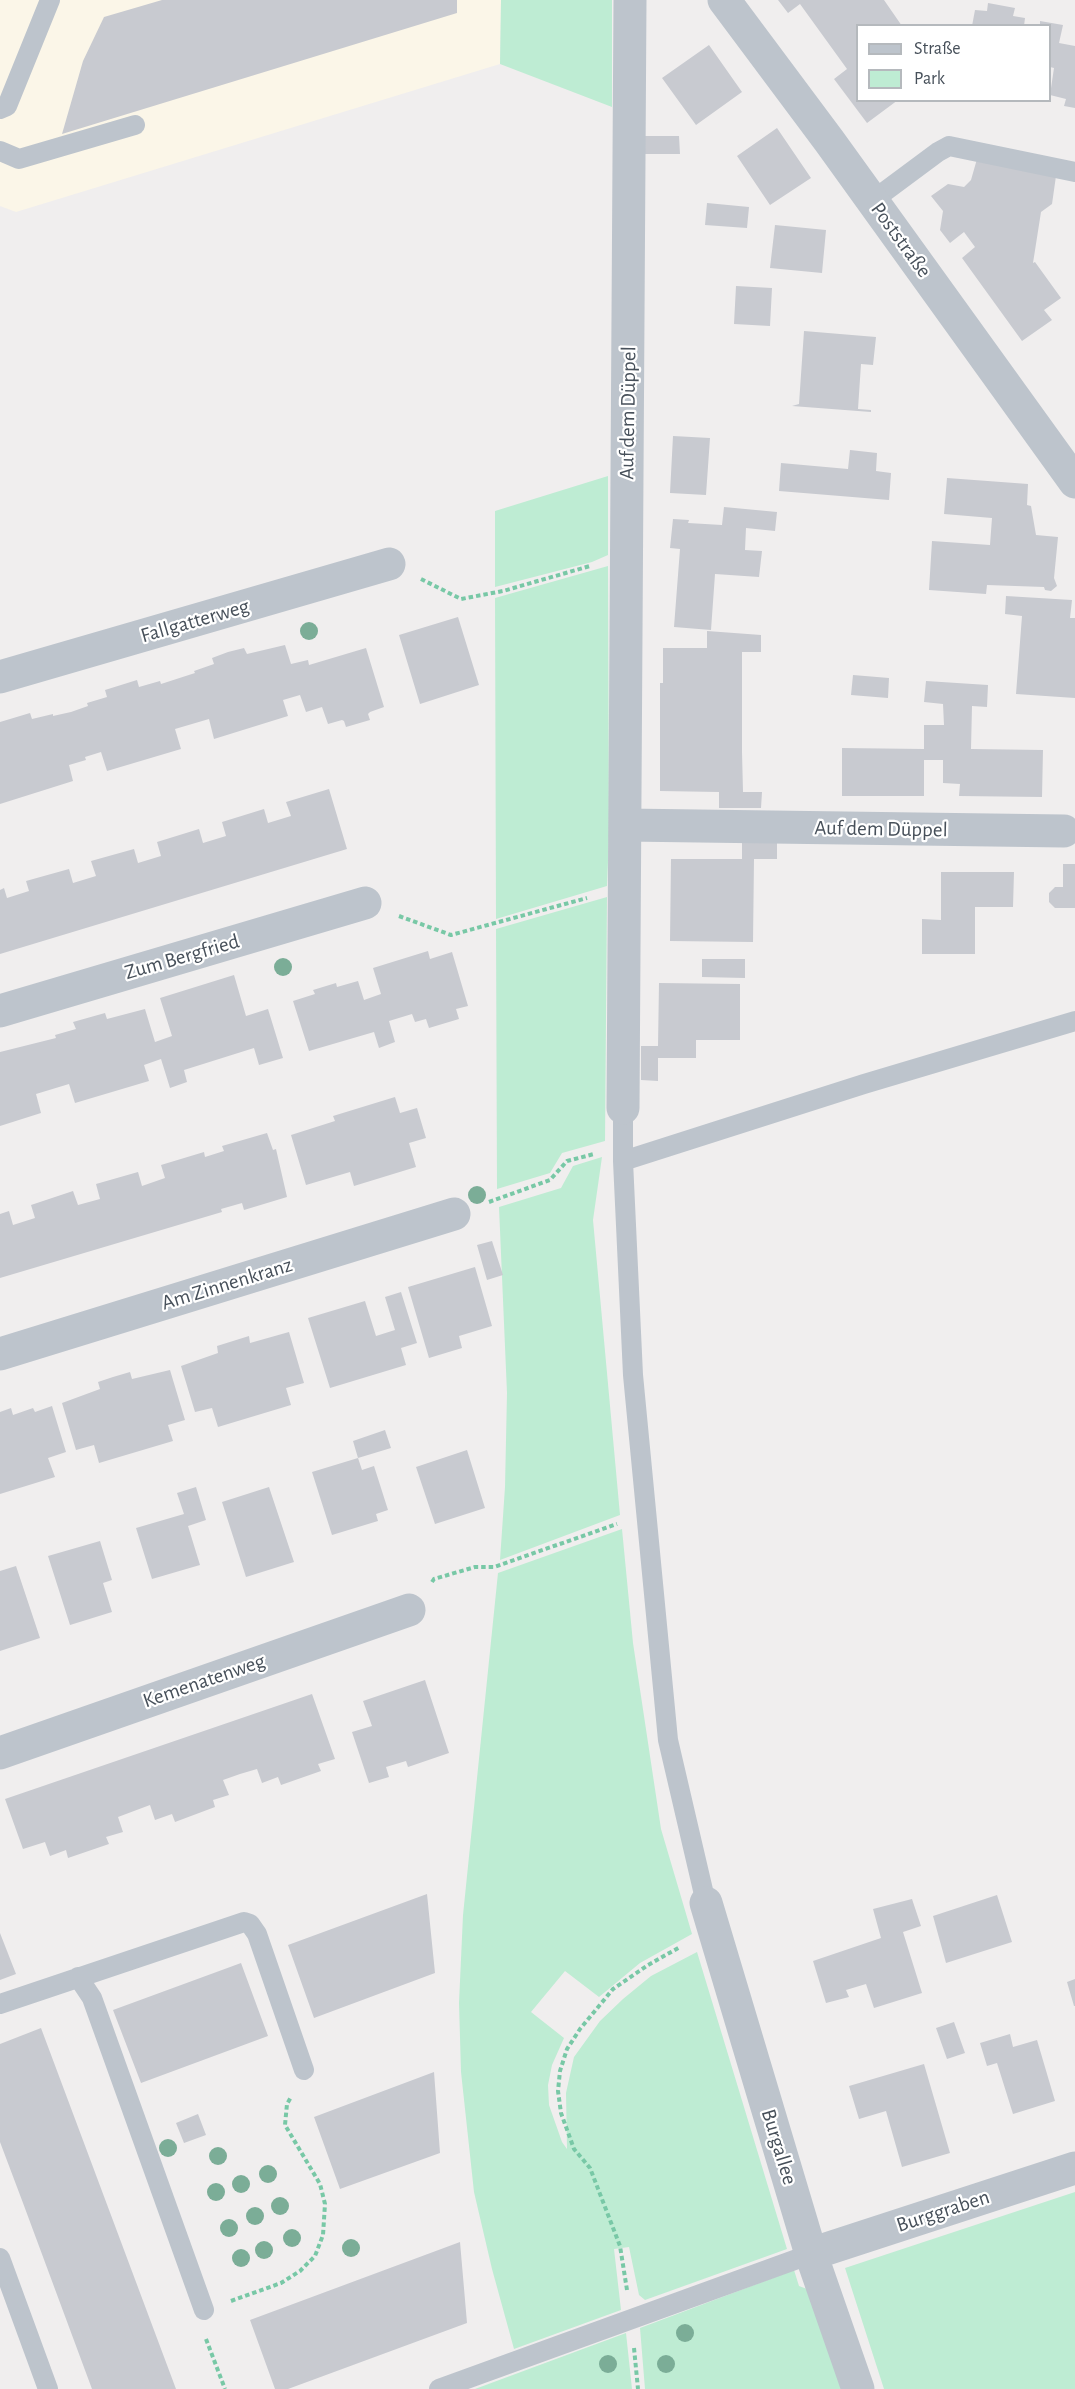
<!DOCTYPE html>
<html>
<head>
<meta charset="utf-8">
<style>
  body { margin:0 }
  #map { position:relative; width:1075px; height:2389px; overflow:hidden; background:#f0eeee; font-family:"Alegreya Sans",sans-serif }
  canvas { display:block }
  .legend { position:absolute; left:856px; top:24px; width:195px; height:78px; box-sizing:border-box; background:#fff; border:2px solid #b5b9bd; margin:0; padding:8px 10px; list-style:none; font-size:18px; color:#47505a }
  .legend li { display:flex; align-items:center; gap:12px; height:30px }
  .legend b { width:30px; border:2px solid #b5b9bd }
</style>
</head>
<body>
<div id="map">
<canvas width="1075" height="2389"></canvas>
<ul class="legend">
<li><b style="height:8px;background:#bdc4cc"></b>Straße</li>
<li><b style="height:16px;background:#beecd3"></b>Park</li>
</ul>
</div>
<script>
const c = document.querySelector('canvas').getContext('2d');
c.lineJoin = 'round';
function paint(path, color) { c.fillStyle = color; c.fill(path, 'evenodd'); }
const poly = rows => new Path2D(rows.map(r => 'M' + r).join(''));
function strokePath(path, color, width, dash) { c.strokeStyle = color; c.lineWidth = width; c.lineCap = dash ? 'butt' : 'round'; c.setLineDash(dash || []); c.stroke(path); }
function label(font, color, halo, rows, align = 'center') {
  c.font = font + ' "Alegreya Sans",sans-serif'; c.lineWidth = 4.5; c.setLineDash([]); c.textBaseline = 'middle'; c.strokeStyle = halo; c.fillStyle = color; for (const [text, x, y, turn = 0] of rows) {
    c.save(); c.translate(x, y); c.rotate((+turn || 0) * Math.PI / 180); c.textAlign = isNaN(turn) ? turn : align; if (halo) c.strokeText(text, 0, 0); c.fillText(text, 0, 0); c.restore();
  }
}
paint(poly([
  [0,0,501,0,500,64,16,212,0,206]
]), '#fbf6e8');
paint(poly([
  [501,0,612,0,612,107,500,64],
  [608,476,608,555,592,562,495,587,495,511],
  [608,566,609,838,607,886,496,919,495,598],
  [607,897,605,1141,562,1153,550,1173,497,1189,496,929],
  [602,1157,593,1220,620,1515,500,1560,505,1487,507,1393,499,1207,561,1188,573,1166],
  [622,1529,633,1643,661,1829,692,1934,640,1963,599,1997,565,1971,531,2012,564,2038,552,2065,548,2085,549,2105,562,2142,567,2149,566,2093,574,2057,600,2021,623,1999,651,1976,697,1952,787,2249,645,2300,639,2295,629,2247,614,2249,621,2310,514,2349,492,2269,474,2192,461,2072,459,2003,463,1915,498,1573],
  [1075,2192,1075,2389,884,2389,845,2268],
  [794,2270,799,2286,807,2289,845,2389,645,2389,640,2328],
  [626,2333,632,2389,475,2389]
]), '#beecd3');
paint(poly([
  [162,0,457,0,457,13,62,134,83,61,104,17],
  [778,0,884,0,902,26,858,26,858,100,898,100,867,123,834,79,847,69,800,4,788,13],
  [988,3,1015,8,1013,16,1025,18,1024,26,972,26,975,10,987,11],
  [1040,21,1063,25,1059,43,1075,46,1075,108,1064,106,1066,99,1050,95,1054,68,1050,67,1050,26,1040,26],
  [709,45,742,92,696,125,662,78],
  [777,128,811,178,770,205,737,156],
  [645,136,679,136,680,154,645,154],
  [977,159,1056,176,1052,204,1041,212,1033,263,1035,262,1061,298,1044,310,1052,320,1022,341,962,258,975,247,964,232,950,243,940,230,943,211,931,196,948,184,964,187,971,180],
  [707,203,749,207,747,228,705,225],
  [775,225,826,230,822,273,770,268],
  [736,286,772,288,770,326,734,324],
  [804,331,876,337,873,365,861,364,858,409,871,410,871,412,792,406,799,404],
  [673,436,710,438,706,495,670,493],
  [850,450,877,453,876,471,891,473,889,500,779,491,781,463,848,469],
  [947,478,1028,484,1027,505,1031,506,1036,535,1058,537,1054,578,1057,586,1051,591,1045,590,1044,587,987,585,986,594,929,590,932,541,990,545,992,518,944,514],
  [724,507,777,512,775,531,746,528,745,550,762,551,759,577,715,574,711,630,674,627,680,549,670,548,673,519,689,520,688,523,722,525],
  [1006,596,1072,600,1070,618,1075,618,1075,698,1016,694,1022,616,1005,614],
  [458,617,479,685,420,704,399,635],
  [707,631,761,635,761,652,742,652,742,752,743,792,762,792,761,808,719,808,719,792,660,791,660,683,663,683,663,648,707,648],
  [285,645,291,664,308,660,309,665,366,648,384,707,370,712,368,714,370,720,346,727,344,721,342,720,328,724,322,707,306,712,300,695,283,700,288,716,214,739,209,719,175,729,181,749,107,771,101,752,85,757,86,760,69,765,73,781,0,804,0,722,30,713,32,719,53,714,53,716,71,712,88,706,87,703,107,697,105,690,137,680,139,687,160,681,161,684,195,673,194,671,214,664,212,658,228,652,244,648,247,654],
  [853,675,889,678,888,698,851,695],
  [926,681,988,685,987,707,972,706,971,749,1043,750,1042,797,959,796,960,784,943,783,943,760,924,760,924,796,842,796,842,748,924,749,924,725,944,725,943,704,924,702],
  [329,789,347,849,0,954,0,890,4,888,7,898,29,891,26,881,69,869,73,883,96,876,91,861,134,849,138,863,161,856,157,842,199,829,203,843,226,836,222,822,264,809,268,823,291,816,286,802],
  [742,841,777,841,777,859,754,859,753,942,670,941,671,859,742,859],
  [1063,864,1075,864,1075,908,1055,908,1049,902,1049,893,1055,887,1063,887],
  [941,872,1014,872,1013,907,975,907,975,954,922,954,922,919,941,920],
  [428,951,430,959,452,952,468,1006,456,1009,459,1019,429,1028,426,1019,415,1022,412,1014,389,1021,395,1042,379,1048,374,1032,309,1051,293,1001,315,994,313,990,336,983,337,987,358,981,364,1000,381,994,373,968],
  [702,959,745,959,745,978,702,977],
  [234,975,246,1016,268,1009,283,1058,259,1065,254,1048,184,1070,187,1082,170,1088,161,1059,144,1065,149,1081,75,1103,69,1084,36,1094,41,1113,0,1126,0,1052,56,1038,55,1035,76,1029,73,1022,105,1013,107,1019,145,1009,155,1042,172,1036,160,998],
  [659,983,740,984,740,1040,696,1040,696,1058,658,1058,658,1081,641,1080,641,1046,658,1046],
  [395,1097,400,1113,417,1108,426,1138,409,1143,416,1167,354,1186,350,1172,306,1185,291,1135,335,1121,333,1116],
  [267,1133,273,1150,276,1149,287,1197,244,1210,242,1203,221,1209,222,1212,0,1278,0,1214,9,1211,13,1225,35,1218,31,1205,73,1191,78,1205,100,1199,96,1184,138,1172,142,1186,165,1178,161,1165,204,1152,205,1157,224,1151,222,1146],
  [492,1241,503,1275,487,1280,477,1245],
  [475,1267,492,1326,459,1336,462,1348,429,1358,408,1287],
  [401,1292,417,1343,401,1348,406,1365,330,1388,308,1318,365,1301,376,1336,395,1330,385,1297],
  [289,1332,304,1383,286,1388,291,1405,218,1427,212,1408,195,1412,181,1366,218,1353,217,1346,249,1336,250,1343],
  [170,1370,185,1420,168,1425,173,1441,99,1463,94,1445,76,1450,62,1403,100,1389,98,1382,113,1377,130,1372,132,1379],
  [52,1406,66,1452,48,1458,55,1477,0,1494,0,1412,11,1408,13,1415,33,1408,35,1412],
  [385,1430,391,1448,358,1458,362,1470,374,1466,388,1510,376,1514,378,1521,332,1535,312,1472,358,1458,353,1441],
  [467,1450,485,1508,435,1524,416,1467],
  [196,1487,206,1520,188,1526,200,1565,152,1579,136,1528,184,1514,177,1493],
  [269,1487,294,1562,246,1577,222,1502],
  [100,1541,112,1580,103,1583,112,1612,70,1625,48,1556],
  [16,1566,40,1638,0,1651,0,1571],
  [425,1680,449,1753,408,1767,406,1761,386,1767,389,1777,369,1783,352,1732,372,1726,363,1701],
  [312,1694,335,1759,318,1764,321,1771,281,1785,278,1777,262,1783,257,1769,240,1774,223,1780,229,1795,213,1800,215,1807,175,1822,172,1814,155,1820,150,1805,118,1817,123,1832,106,1837,109,1844,68,1858,66,1850,50,1856,45,1842,23,1849,5,1799],
  [427,1894,435,1973,314,2018,288,1945],
  [997,1895,1012,1942,946,1963,933,1916],
  [912,1899,921,1926,903,1932,922,1993,874,2008,866,1984,846,1990,849,1997,826,2003,813,1961,881,1938,873,1909],
  [0,1933,16,1974,0,1980],
  [241,1963,268,2036,141,2083,113,2010],
  [1075,1979,1075,2006,1074,2006,1067,1982],
  [954,2022,965,2053,947,2059,936,2028],
  [41,2028,176,2389,92,2389,23,2203,0,2142,0,2044],
  [1010,2034,1013,2047,1037,2040,1055,2101,1013,2114,997,2063,987,2066,980,2043],
  [924,2064,950,2153,902,2167,886,2111,859,2119,849,2086],
  [434,2072,440,2153,340,2189,314,2117],
  [198,2114,206,2135,184,2143,176,2123],
  [460,2242,467,2323,288,2389,275,2389,250,2320]
]), '#c8cad0');
strokePath(poly([
  [421,579,461,599,503,591,590,566],
  [399,916,451,935,587,898],
  [489,1202,550,1180,567,1161,594,1154],
  [432,1582,434,1579,475,1567,494,1567,617,1524],
  [627,2290,620,2246,590,2168,574,2149,561,2113,558,2091,560,2071,567,2049,580,2029,613,1989,648,1965,680,1947],
  [231,2301,281,2283,300,2271,315,2256,323,2235,325,2204,320,2184,285,2125,287,2104,291,2097],
  [206,2339,225,2389],
  [634,2348,638,2389]
]), '#78c8a6', 4, [4.5, 3]);
strokePath(poly([
  [0,109,7,106,50,0],
  [0,151,19,159,135,125],
  [872,201,938,152,949,146,1075,172],
  [623,1108,623,1161,633,1375,668,1740,706,1903],
  [623,1161,864,1084,1075,1021],
  [78,1977,92,1998,204,2310],
  [0,2004,244,1922,250,1924,257,1934,304,2070],
  [0,2258,48,2389],
  [439,2389,811,2254]
]), '#bdc4cc', 20);
strokePath(poly([
  [724,0,830,142,1075,482],
  [0,677,389,564],
  [626,825,1064,831],
  [0,1011,365,903],
  [623,1108,630,0],
  [0,1354,454,1214],
  [0,1753,409,1610],
  [706,1903,811,2254,858,2389],
  [811,2254,1075,2168]
]), '#bdc4cc', 33);
c.fillStyle = '#7bad97';
for (const [x, y] of [
  [309,631],
  [283,967],
  [477,1195],
  [168,2148],
  [218,2156],
  [268,2174],
  [241,2184],
  [216,2192],
  [280,2206],
  [255,2216],
  [229,2228],
  [292,2238],
  [351,2248],
  [264,2250],
  [241,2258],
  [685,2333],
  [608,2364],
  [666,2364]
]) { c.beginPath(); c.arc(x, y, 9, 0, 2 * Math.PI); c.fill(); }
label('21px', '#47505a', '#fff', [
  ["Poststraße",901,240,54],
  ["Auf dem Düppel",628,413,-89],
  ["Fallgatterweg",195,621,-16],
  ["Auf dem Düppel",881,829,1],
  ["Zum Bergfried",182,957,-16],
  ["Am Zinnenkranz",227,1284,-17],
  ["Kemenatenweg",204,1681,-19],
  ["Burgallee",779,2147,73],
  ["Burggraben",943,2211,-18]
]);
</script>
</body>
</html>
